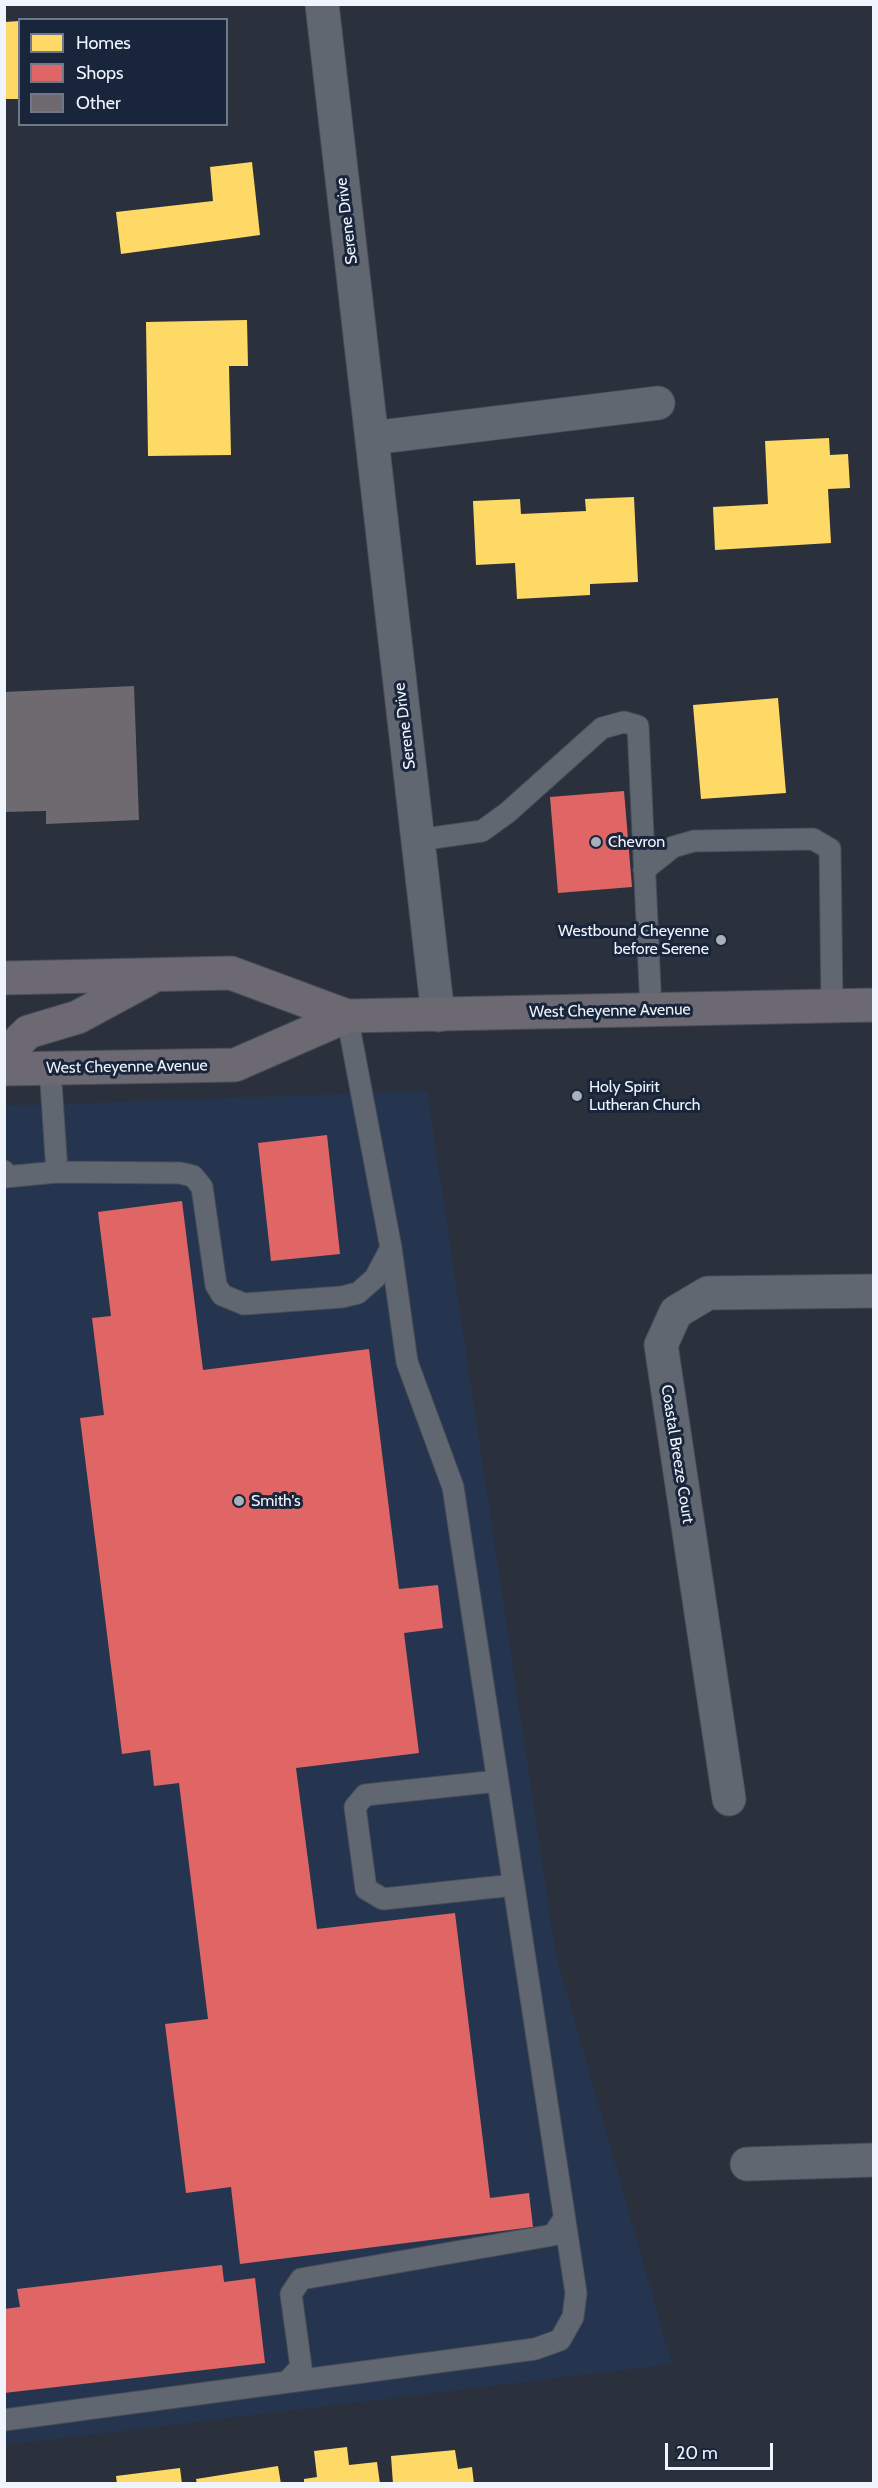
<!DOCTYPE html>
<html>
<head>
<meta charset="utf-8">
<style>
  body { margin:0 }
  #map { position:relative; width:878px; height:2488px; overflow:hidden; background:#2a313d; font-family:Cabin,sans-serif }
  canvas { display:block }
  .frame { position:absolute; inset:0; border:6px solid #eff4fd; pointer-events:none }
  .legend { position:absolute; left:18px; top:18px; width:210px; height:108px; box-sizing:border-box; background:#18253b; border:2px solid #6e7889; margin:0; padding:8px 10px; list-style:none; font-size:18px; color:#eff4fd }
  .legend li { display:flex; align-items:center; gap:12px; height:30px }
  .legend b { width:30px; border:2px solid #6e7889 }
  .scale { position:absolute; left:665px; top:2443px; width:108px; height:27px; box-sizing:border-box; border:3px solid #eff4fd; border-top:0; padding-left:8px; font-size:18px; line-height:21px; white-space:nowrap; color:#eff4fd; -webkit-text-stroke:4px #18253b; paint-order:stroke }
</style>
</head>
<body>
<div id="map">
<canvas width="878" height="2488"></canvas>
<div class="frame"></div>
<ul class="legend">
<li><b style="height:16px;background:#ffd966"></b>Homes</li>
<li><b style="height:16px;background:#e06666"></b>Shops</li>
<li><b style="height:16px;background:#6e6a70"></b>Other</li>
</ul>
<div class="scale">20 m</div>
</div>
<script>
const c = document.querySelector('canvas').getContext('2d');
c.lineJoin = 'round';
function paint(path, color) { c.fillStyle = color; c.fill(path, 'evenodd'); }
const poly = rows => new Path2D(rows.map(r => 'M' + r).join(''));
function strokePath(path, color, width, dash) { c.strokeStyle = color; c.lineWidth = width; c.lineCap = dash ? 'butt' : 'round'; c.setLineDash(dash || []); c.stroke(path); }
function label(font, color, halo, rows, align = 'center') {
  c.font = font + ' Cabin,sans-serif'; c.lineWidth = 6; c.setLineDash([]); c.textBaseline = 'middle'; c.strokeStyle = halo; c.fillStyle = color; for (const [text, x, y, turn = 0] of rows) {
    c.save(); c.translate(x, y); c.rotate((+turn || 0) * Math.PI / 180); c.textAlign = isNaN(turn) ? turn : align; if (halo) c.strokeText(text, 0, 0); c.fillText(text, 0, 0); c.restore();
  }
}
paint(poly([
  [427,1091,556,1956,672,2364,5,2445,4,1106]
]), '#26354f');
paint(poly([
  [20,21,20,99,4,99,4,22],
  [252,162,260,235,121,254,116,212,213,201,210,167],
  [247,320,248,366,229,366,231,455,148,456,146,322],
  [829,438,830,455,848,454,850,488,828,489,831,543,715,550,713,507,768,504,765,441],
  [634,497,638,582,590,584,590,595,517,599,515,563,476,565,473,501,520,499,521,514,586,511,585,499],
  [778,698,786,793,701,799,693,705],
  [347,2447,349,2465,377,2462,380,2484,304,2484,304,2479,317,2477,314,2451],
  [455,2450,458,2469,472,2467,474,2484,393,2484,391,2456],
  [278,2466,281,2484,197,2484,196,2479],
  [180,2468,182,2484,117,2484,116,2476]
]), '#ffd966');
paint(poly([
  [624,791,632,887,558,893,550,797],
  [327,1135,340,1254,271,1261,258,1143],
  [182,1201,203,1370,369,1349,399,1589,438,1585,443,1628,404,1633,419,1753,296,1768,317,1929,455,1913,490,2198,529,2193,533,2227,240,2264,231,2187,186,2193,165,2024,208,2019,179,1783,154,1786,150,1750,122,1754,80,1418,104,1415,92,1318,111,1316,98,1212],
  [222,2265,224,2282,255,2278,265,2363,4,2393,4,2309,20,2307,17,2289]
]), '#e06666');
paint(poly([
  [134,686,139,820,46,824,46,811,4,812,4,692]
]), '#6e6a70');
const service = poly([
  [418,840,482,831,507,813,602,728,624,722,638,726,651,1010],
  [644,870,673,847,694,841,813,839,830,849,832,1006],
  [50,1068,57,1172],
  [4,1171,5,1177,57,1172,180,1173,193,1176,202,1187,216,1285,222,1295,244,1304,342,1297,358,1293,375,1278,391,1248],
  [498,1781,365,1795,355,1807,366,1889,383,1899,514,1885],
  [287,2382,301,2367,291,2294,301,2279,553,2235,564,2219],
  [4,2420,535,2349,560,2340,573,2317,576,2293,453,1487,407,1362,391,1248,347,1016]
]);
const minor = poly([
  [322,4,438,1015],
  [372,438,658,403],
  [729,1799,661,1345,676,1312,708,1293,874,1291],
  [747,2164,874,2160]
]);
const primary = poly([
  [4,978,231,973,347,1016,874,1005],
  [4,1056,28,1032,78,1017,150,978],
  [4,1069,235,1065,347,1016]
]);
strokePath(service, '#484e57', 23);
strokePath(minor, '#484e57', 35);
strokePath(primary, '#484e57', 35);
strokePath(service, '#616771', 21);
strokePath(minor, '#616771', 33);
strokePath(primary, '#6c6973', 33);
for (const [x, y, r, color] of [
  [596,842,6,"#aab0ba"],
  [721,940,6,"#aab0ba"],
  [577,1096,6,"#aab0ba"],
  [239,1501,6,"#aab0ba"]
]) { const dot = new Path2D(); dot.arc(x, y, r, 0, 2 * Math.PI); c.fillStyle = color; c.fill(dot); strokePath(dot, '#18253b', 2); }
label('16px', '#eff4fd', '#18253b', [
  ["Serene Drive",347,221,-97],
  ["Serene Drive",405,726,-97],
  ["West Cheyenne Avenue",610,1011,-1],
  ["West Cheyenne Avenue",127,1067,-1],
  ["Coastal Breeze Court",677,1454,81]
]);
label('16px', '#eff4fd', '#18253b', [
  ["Chevron",608,842],
  ["Westbound Cheyenne",709,931,"right"],
  ["before Serene",709,949,"right"],
  ["Holy Spirit",589,1087],
  ["Lutheran Church",589,1105],
  ["Smith's",251,1501]
], 'left');
</script>
</body>
</html>
